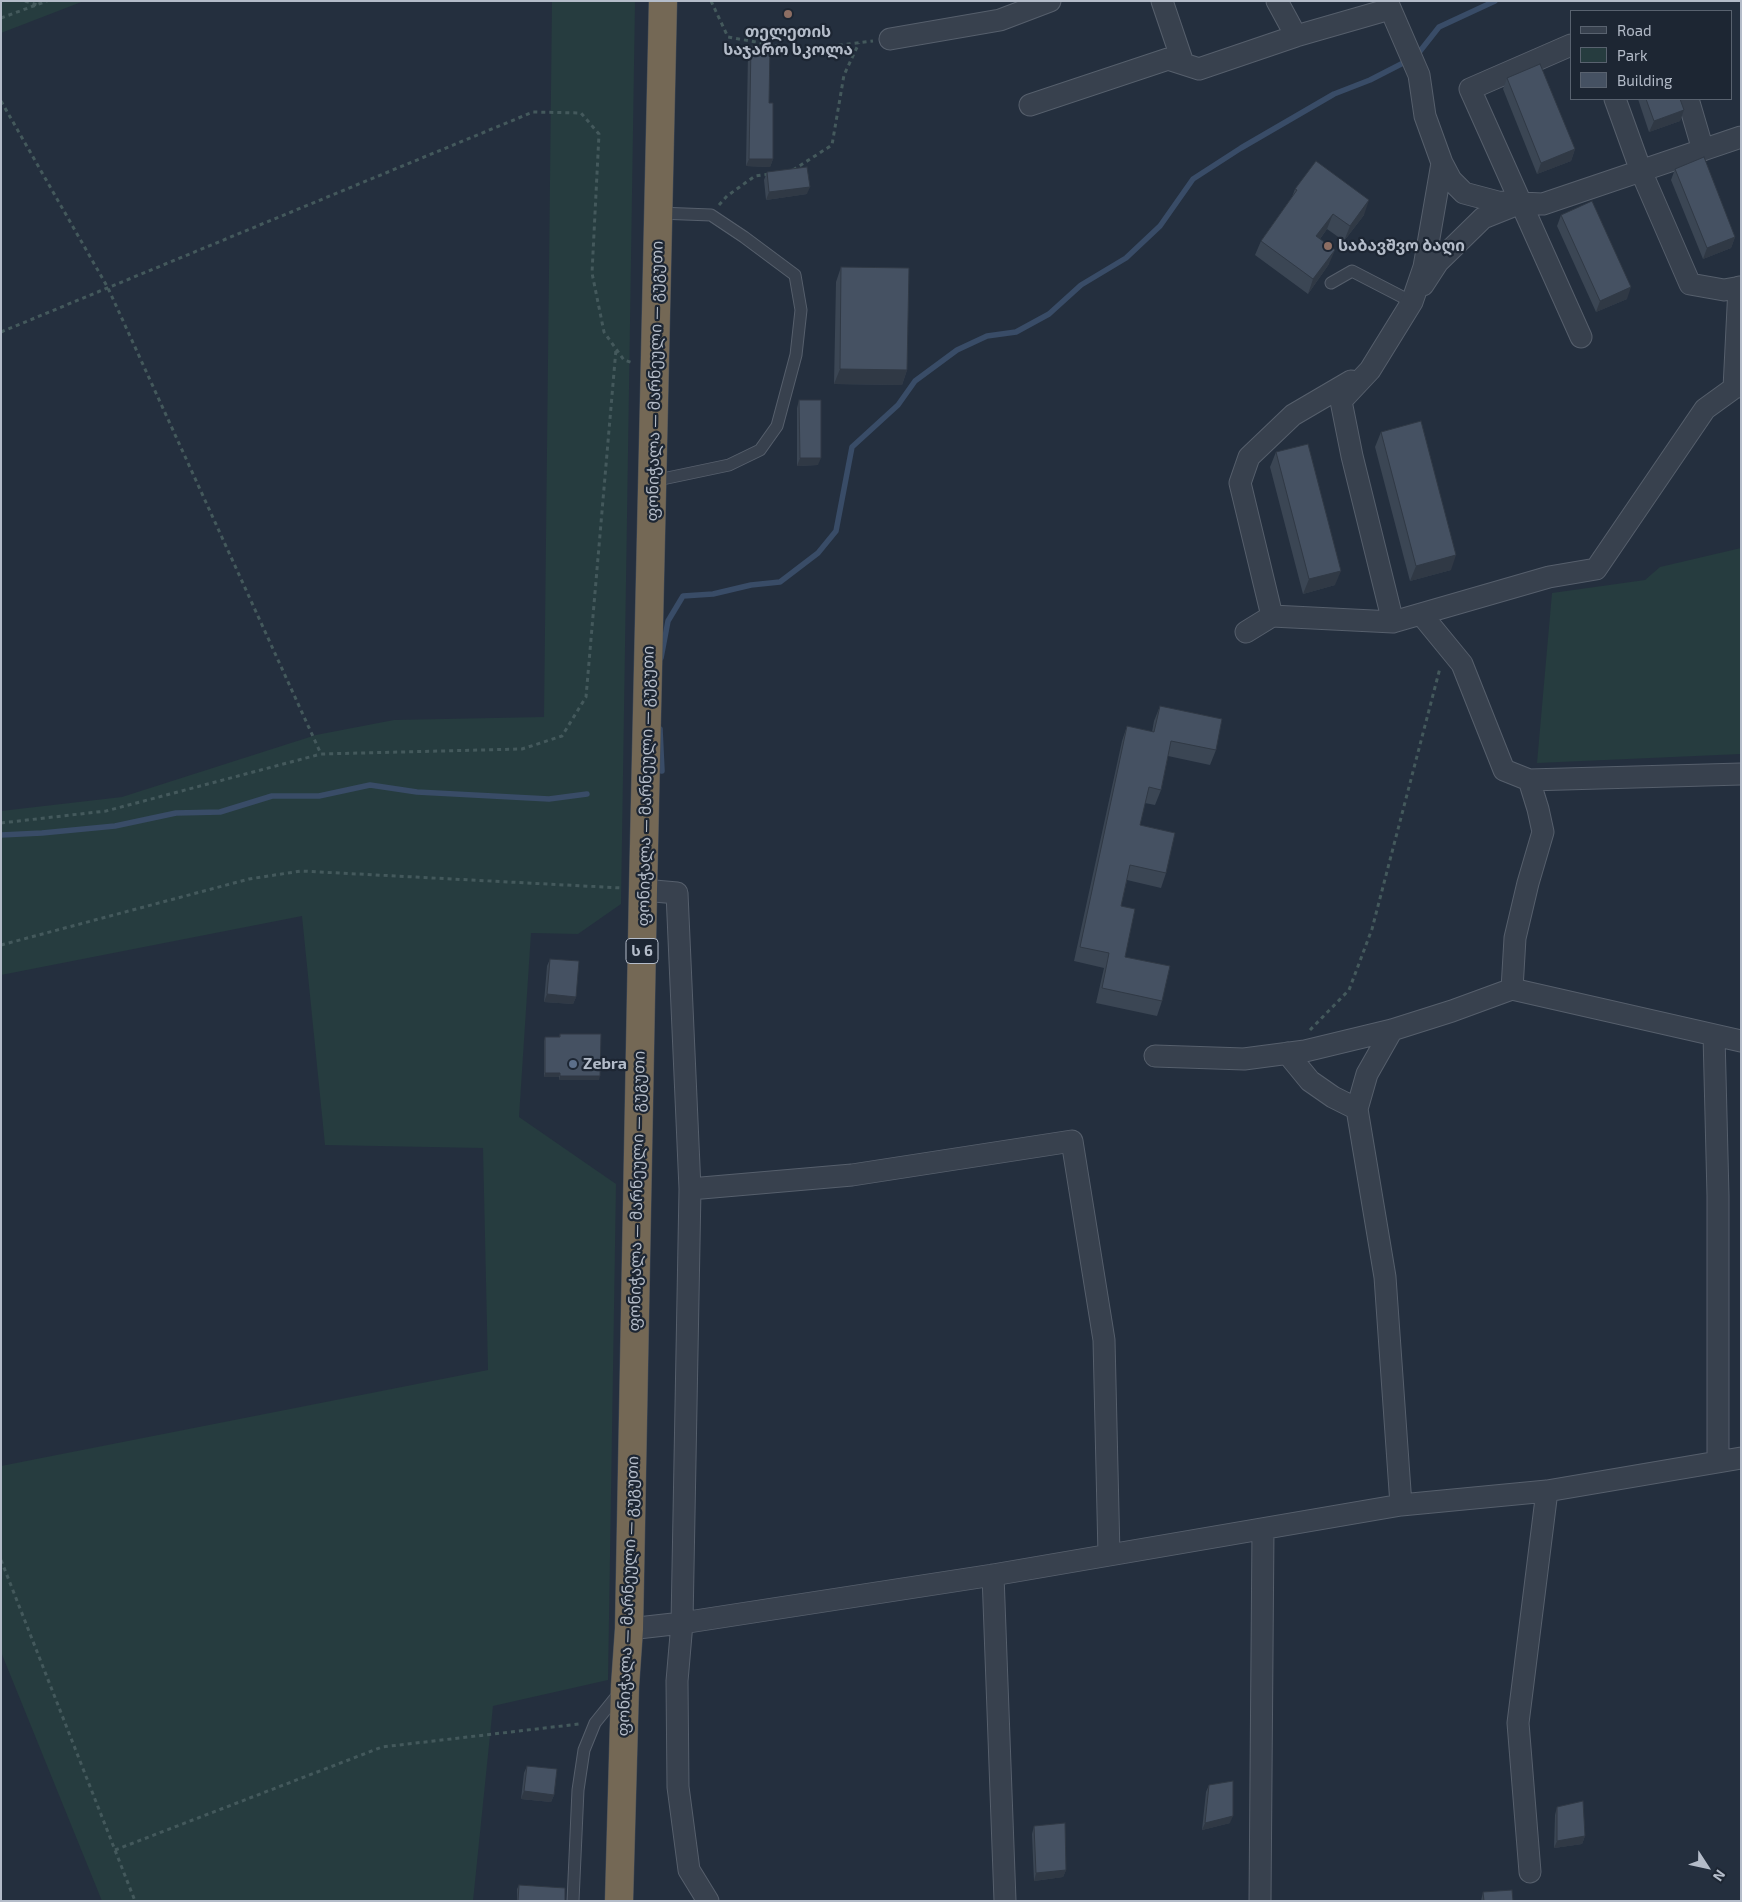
<!DOCTYPE html>
<html>
<head>
<meta charset="utf-8">
<style>
  body { margin:0 }
  #map { position:relative; width:1742px; height:1902px; overflow:hidden; background:#242f3e; font-family:"Exo 2",sans-serif }
  canvas { display:block }
  .frame { position:absolute; inset:0; border:2px solid #b4bcc9; pointer-events:none }
  .legend { position:absolute; left:1570px; top:10px; width:162px; height:90px; box-sizing:border-box; background:#1d2633; border:1px solid #59626f; margin:0; padding:6px 9px; list-style:none; font-size:15px; color:#b4bcc9 }
  .legend li { display:flex; align-items:center; gap:10px; height:25px }
  .legend b { width:25px; border:1px solid #59626f }
  .north { position:absolute; left:1682px; top:1842px; width:50px; height:50px; -webkit-text-stroke:4px #1d2633; paint-order:stroke; rotate:125deg; font-size:14px; font-weight:700; line-height:20px; text-align:center; color:#b4bcc9 }
  .north::after { content:''; display:block; margin:auto; width:18px; height:22px; background:#b4bcc9; clip-path:polygon(50% 0,100% 100%,50% 72%,0 100%) }
</style>
</head>
<body>
<div id="map">
<canvas width="1742" height="1902"></canvas>
<div class="frame"></div>
<ul class="legend">
<li><b style="height:6px;background:#38414e"></b>Road</li>
<li><b style="height:14px;background:#263c3f"></b>Park</li>
<li><b style="height:14px;background:#455162"></b>Building</li>
</ul>
<div class="north">N</div>
</div>
<script>
const c = document.querySelector('canvas').getContext('2d');
c.lineJoin = 'round';
function paint(path, color) { c.fillStyle = color; c.fill(path, 'evenodd'); }
const poly = rows => new Path2D(rows.map(r => 'M' + r).join(''));
function strokePath(path, color, width, dash) { c.strokeStyle = color; c.lineWidth = width; c.lineCap = dash ? 'butt' : 'round'; c.setLineDash(dash || []); c.stroke(path); }
function label(font, color, halo, rows, align = 'center') {
  c.font = font + ' "Exo 2","Noto Sans Georgian",sans-serif'; c.lineWidth = 4.5; c.setLineDash([]); c.textBaseline = 'middle'; c.strokeStyle = halo; c.fillStyle = color; for (const [text, x, y, turn = 0] of rows) {
    c.save(); c.translate(x, y); c.rotate((+turn || 0) * Math.PI / 180); c.textAlign = isNaN(turn) ? turn : align; if (halo) c.strokeText(text, 0, 0); c.fillText(text, 0, 0); c.restore();
  }
}
paint(poly([
  [1,1,84,1,1,33],
  [552,1,635,1,621,904,578,934,531,933,519,1117,616,1184,608,1680,493,1706,473,1901,102,1901,1,1652,1,1466,488,1370,483,1148,325,1145,302,916,1,975,1,811,122,797,316,735,394,720,544,717],
  [1741,548,1741,754,1537,763,1552,593,1645,580,1660,567]
]), '#263c3f');
strokePath(poly([
  [1417,55,1439,27,1495,1],
  [661,658,668,621,683,596,713,594,751,585,780,582,818,553,836,531,852,447,898,405,915,381,957,350,987,336,1016,332,1049,314,1081,285,1126,258,1160,226,1193,179,1241,148,1334,94,1370,80,1409,60],
  [660,729,662,771],
  [1,835,42,833,115,826,176,813,220,812,272,796,319,796,370,785,417,792,549,799,587,794]
]), '#394c67', 5.5);
const lane = poly([
  [1331,283,1352,271,1412,302],
  [653,481,729,465,760,450,777,426,796,355,801,310,795,275,744,237,711,215,659,213],
  [573,1901,578,1790,584,1750,595,1723,620,1692]
]);
const street = poly([
  [1162,1,1183,63],
  [1277,1,1296,36],
  [1387,1,1419,75,1425,116,1442,163,1424,267,1412,302,1370,370,1341,401,1352,456,1393,622],
  [890,39,1000,20,1050,1],
  [1571,45,1470,89,1581,337],
  [1615,99,1641,171,1690,284,1724,290,1741,287],
  [1688,99,1703,150],
  [1030,105,1168,59,1199,69,1296,36,1390,9],
  [1442,163,1451,180,1464,193,1498,202,1543,204,1741,137],
  [1423,285,1438,262,1483,218,1518,204],
  [1734,388,1739,287],
  [1421,614,1462,664,1504,770,1529,780,1741,774],
  [1272,616,1240,483,1249,457,1293,415,1351,381],
  [1246,632,1272,616,1393,622,1549,577,1596,569,1705,409,1734,388,1741,386],
  [1512,989,1515,938,1528,883,1543,832,1538,809,1529,780],
  [1392,1030,1367,1074,1357,1109,1385,1277,1401,1505],
  [1714,1035,1718,1196,1718,1461],
  [1287,1053,1310,1081,1333,1097,1357,1109],
  [1155,1056,1244,1059,1305,1051,1392,1030,1452,1011,1512,989,1741,1041],
  [690,1189,852,1175,1072,1141,1104,1340,1109,1555],
  [993,1575,1005,1901],
  [629,1629,682,1623,690,1189,677,893,643,890],
  [1530,1872,1518,1723,1547,1491],
  [708,1901,689,1870,678,1787,677,1681,682,1623,993,1575,1401,1505,1547,1491,1741,1458],
  [1260,1901,1263,1529]
]);
const highway = poly([
  [619,1901,625,1686,629,1629,643,890,663,1]
]);
strokePath(lane, '#565f6c', 13);
strokePath(street, '#565f6c', 23);
strokePath(highway, '#434c59', 29);
strokePath(poly([
  [25,1,37,5],
  [711,1,728,37,800,50,873,41],
  [1,18,47,1],
  [1,101,108,288,321,754,522,749,562,736,586,697,616,349],
  [793,170,832,145,844,75,859,43],
  [719,205,727,196,755,176,770,174],
  [1,332,533,112,581,113,599,134,592,273,604,332,624,360,633,363],
  [1,823,106,811,321,754],
  [1,945,249,879,301,871,622,888],
  [1310,1030,1349,990,1372,929,1440,668],
  [1,1560,135,1901],
  [115,1850,382,1747,579,1724]
]), '#44595c', 3, [4, 4]);
strokePath(lane, '#38414e', 11);
strokePath(street, '#38414e', 21);
strokePath(highway, '#746855', 28);
paint(poly([
  [751,46,769,103,773,159,770,167,746,166,748,53],
  [1507,78,1575,149,1571,161,1537,174,1503,89],
  [1638,99,1680,99,1684,110,1680,121,1649,132],
  [1675,169,1735,237,1731,248,1703,259,1671,180],
  [767,172,807,194,766,200,764,180],
  [1295,189,1364,215,1344,241,1327,229,1320,239,1329,264,1308,294,1255,255,1261,241,1292,197],
  [1561,215,1627,299,1596,312,1557,226],
  [841,267,907,370,902,385,834,384,836,282],
  [799,400,818,465,797,466,797,408],
  [1381,432,1451,570,1410,581,1375,447],
  [1276,452,1335,585,1303,594,1270,467],
  [1160,706,1216,750,1210,765,1168,756,1161,790,1155,805,1145,803,1140,825,1166,873,1161,888,1127,880,1121,906,1125,957,1162,1001,1157,1016,1096,1003,1104,968,1074,961,1122,741,1127,726,1152,732,1154,721],
  [550,959,576,997,573,1004,544,1002,547,966],
  [560,1034,599,1080,559,1080,559,1077,544,1077,544,1041,545,1037,559,1037],
  [527,1766,554,1795,551,1802,521,1799,524,1773],
  [1209,1785,1230,1823,1202,1830,1206,1792],
  [1557,1807,1585,1836,1582,1844,1554,1848,1555,1815],
  [1034,1826,1066,1870,1063,1877,1034,1881,1032,1834],
  [519,1885,565,1901,517,1901,517,1889],
  [1483,1892,1513,1901,1481,1901]
]), '#3b4654');
paint(poly([
  [1684,110,1680,121,1649,132,1654,121],
  [1575,149,1571,161,1537,174,1541,163],
  [749,159,773,159,770,167,746,166],
  [810,187,807,194,766,200,769,192],
  [1369,200,1364,215,1344,241,1350,226],
  [1333,214,1327,229,1311,251,1316,236],
  [1735,237,1731,248,1703,259,1707,248],
  [1335,250,1329,264,1308,294,1313,279],
  [1631,287,1627,299,1596,312,1600,301],
  [840,369,907,370,902,385,834,384],
  [800,458,821,458,818,465,797,466],
  [1456,555,1451,570,1410,581,1416,566],
  [1341,571,1335,585,1303,594,1309,579],
  [547,994,576,997,573,1004,544,1002],
  [545,1073,560,1073,559,1077,544,1077],
  [560,1076,600,1076,599,1080,559,1080],
  [524,1791,554,1795,551,1802,521,1799],
  [1233,1816,1230,1823,1202,1830,1205,1823],
  [1585,1836,1582,1844,1554,1848,1557,1841],
  [1066,1870,1063,1877,1034,1881,1036,1873]
]), '#303945');
const building = poly([
  [751,46,770,46,769,103,773,103,773,159,749,159,751,46],
  [1540,64,1575,149,1541,163,1507,78,1540,64],
  [1646,99,1680,99,1684,110,1654,121,1646,99],
  [1704,157,1735,237,1707,248,1675,169,1704,157],
  [1316,161,1369,200,1350,226,1333,214,1316,236,1335,250,1313,279,1261,241,1297,190,1295,189,1316,161],
  [807,167,810,187,769,192,767,172,807,167],
  [1592,201,1631,287,1600,301,1561,215,1592,201],
  [841,267,909,268,907,370,840,369,841,267],
  [799,400,821,400,821,458,800,458,799,400],
  [1421,421,1456,555,1416,566,1381,432,1421,421],
  [1308,444,1341,571,1309,579,1276,452,1308,444],
  [1160,706,1222,719,1216,750,1171,741,1161,790,1149,787,1140,825,1175,833,1166,873,1130,865,1121,906,1135,909,1125,957,1170,966,1162,1001,1102,988,1109,953,1080,947,1127,726,1154,732,1160,706],
  [550,959,579,961,576,997,547,994,550,959],
  [560,1034,601,1034,600,1076,560,1076,560,1073,545,1073,545,1037,560,1037,560,1034],
  [527,1766,557,1769,554,1795,524,1791,527,1766],
  [1233,1781,1233,1816,1205,1823,1209,1785,1233,1781],
  [1583,1801,1585,1836,1557,1841,1557,1807,1583,1801],
  [1065,1823,1066,1870,1036,1873,1034,1826,1065,1823],
  [519,1885,565,1888,565,1901,518,1901,519,1885],
  [1512,1890,1513,1901,1484,1901,1483,1892,1512,1890]
]);
paint(building, '#455162');
strokePath(building, '#303945', 1);
for (const [x, y, r, color] of [
  [788,14,5,"#8d6e63"],
  [1328,246,5,"#8d6e63"],
  [573,1064,5,"#5c6f8a"]
]) { const dot = new Path2D(); dot.arc(x, y, r, 0, 2 * Math.PI); c.fillStyle = color; c.fill(dot); strokePath(dot, '#1d2633', 2); }
for (const [x, y, w] of [
  [642,951,32]
]) { const box = new Path2D(); box.roundRect(x - w / 2, y - 12.5, w, 25, 4); c.fillStyle = '#1d2633'; c.fill(box); strokePath(box, '#b4bcc9', 1); }
label('bold 15px', '#b4bcc9', null, [
  ["ს 6",642,951]
]);
label('bold 16px', '#b4bcc9', '#1d2633', [
  ["თელეთის",788,32,"center"],
  ["საჯარო სკოლა",788,50,"center"],
  ["საბავშვო ბაღი",1338,246],
  ["Zebra",583,1064]
], 'left');
label('16px', '#b4bcc9', '#1d2633', [
  ["ფონიჭალა — მარნეული — გუგუთი",655,381,-89],
  ["ფონიჭალა — მარნეული — გუგუთი",646,786,-89],
  ["ფონიჭალა — მარნეული — გუგუთი",637,1191,-89],
  ["ფონიჭალა — მარნეული — გუგუთი",628,1596,-88]
]);
</script>
</body>
</html>
